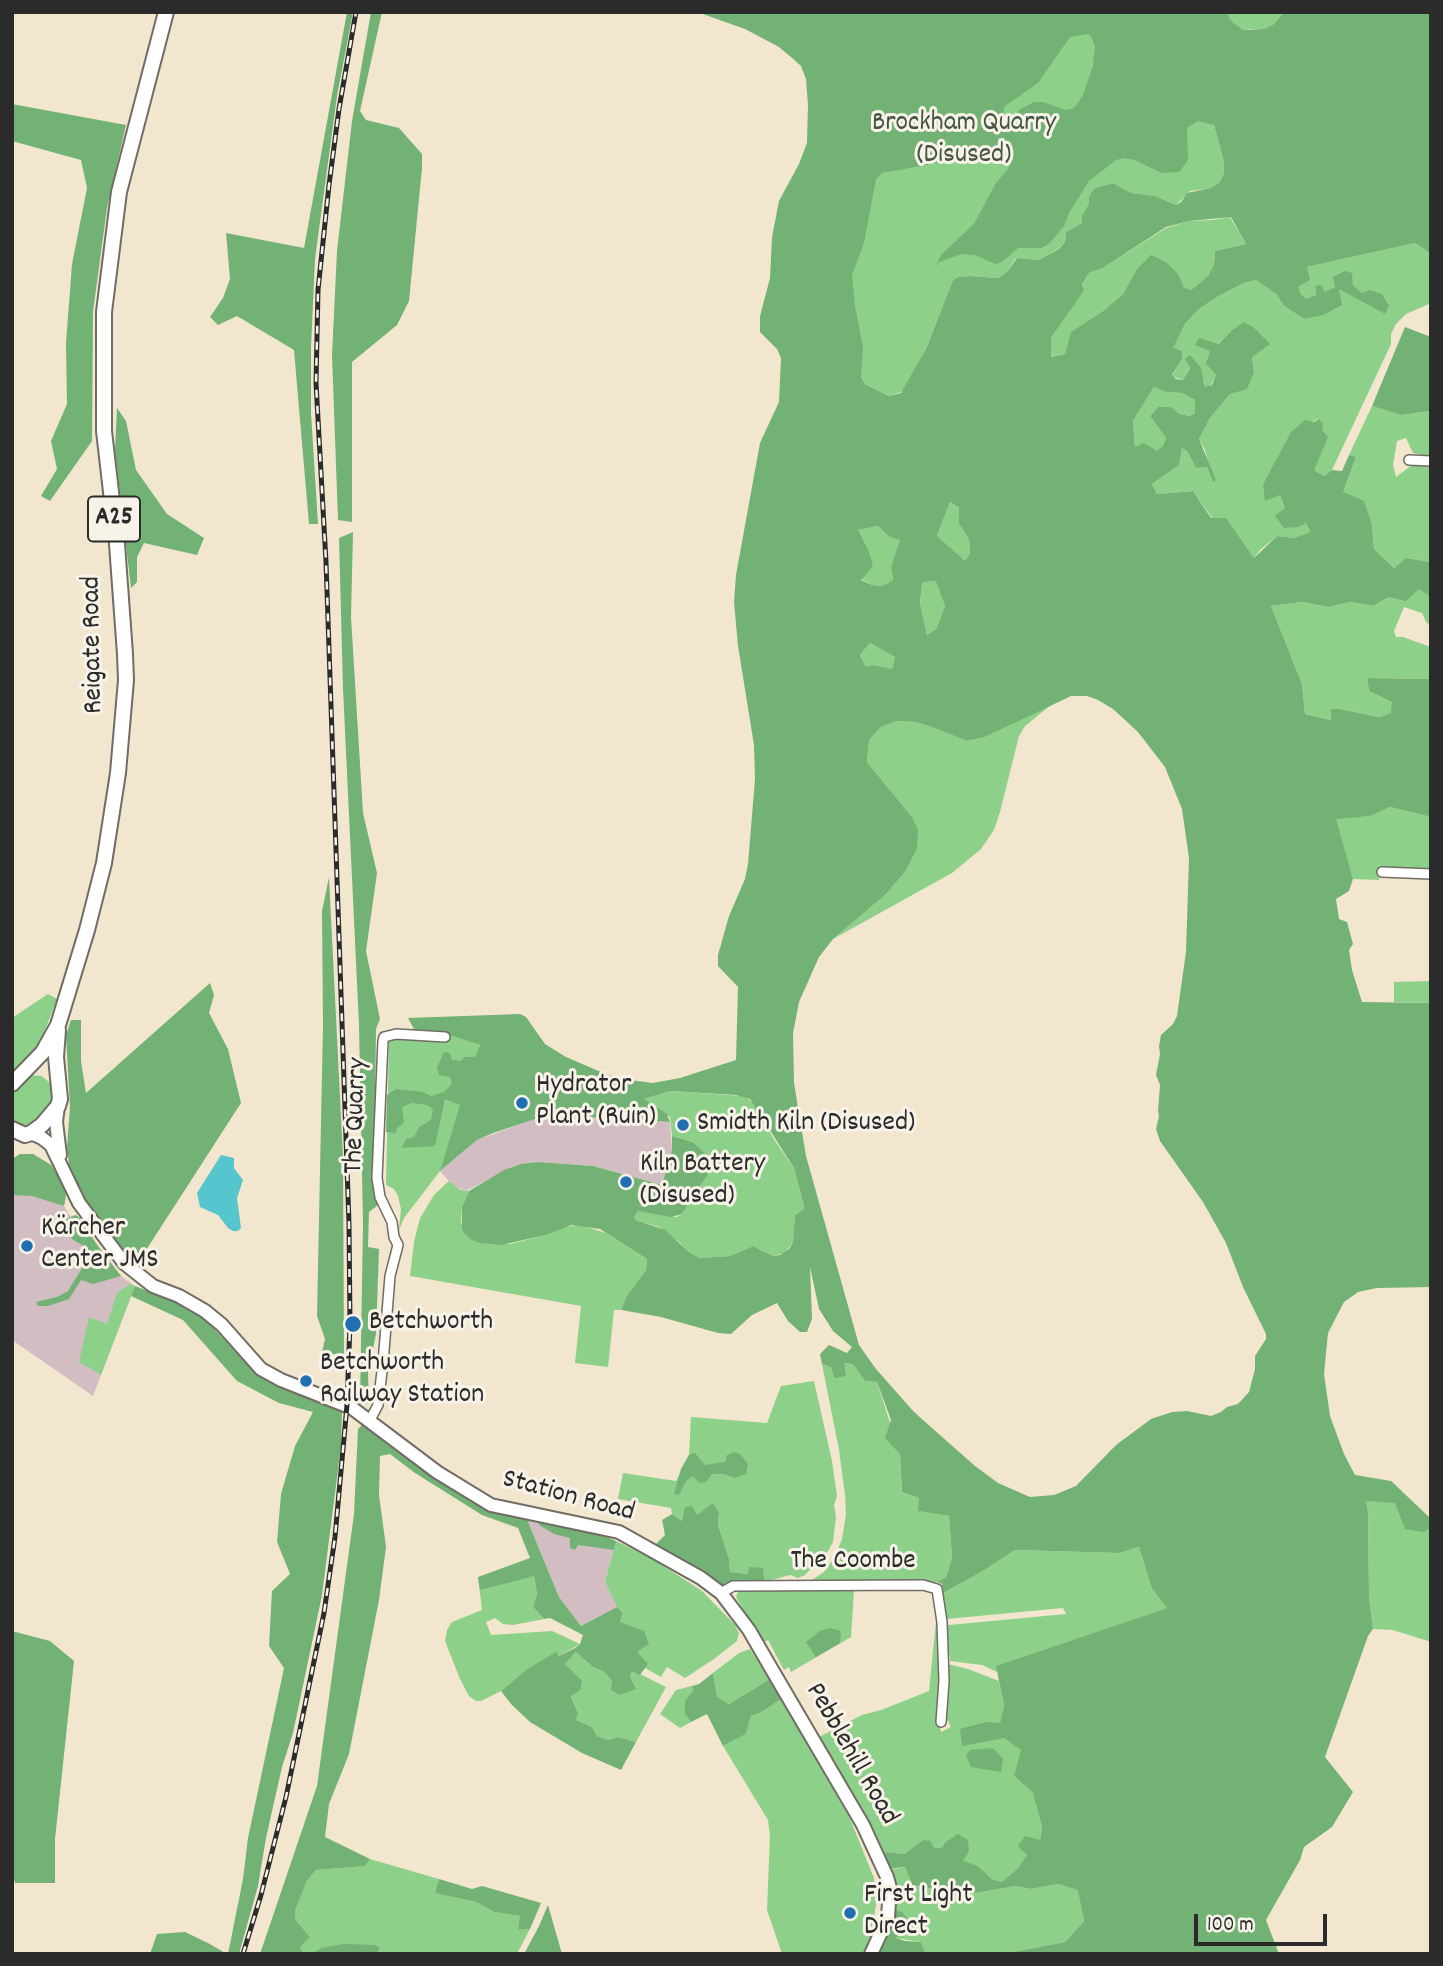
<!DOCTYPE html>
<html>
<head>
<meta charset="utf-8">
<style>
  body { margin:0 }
  #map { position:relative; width:1443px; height:1966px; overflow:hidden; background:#f3e6cf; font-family:Dekko,sans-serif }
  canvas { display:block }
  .frame { position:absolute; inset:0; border:14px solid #2b2b2b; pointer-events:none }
  .scale { position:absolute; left:1194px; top:1914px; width:133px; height:32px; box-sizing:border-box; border:4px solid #2b2b2b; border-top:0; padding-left:9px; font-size:21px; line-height:24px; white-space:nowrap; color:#2b2b2b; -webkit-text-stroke:5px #f7f3e8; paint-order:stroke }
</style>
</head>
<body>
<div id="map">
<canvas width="1443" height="1966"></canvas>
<div class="frame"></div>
<div class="scale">100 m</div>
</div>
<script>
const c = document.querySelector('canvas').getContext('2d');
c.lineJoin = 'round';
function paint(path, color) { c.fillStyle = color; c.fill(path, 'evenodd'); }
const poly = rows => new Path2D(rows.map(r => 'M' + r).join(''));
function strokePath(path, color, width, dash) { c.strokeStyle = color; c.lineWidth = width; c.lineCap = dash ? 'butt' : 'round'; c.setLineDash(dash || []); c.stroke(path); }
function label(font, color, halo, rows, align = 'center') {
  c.font = font + ' Dekko,sans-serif'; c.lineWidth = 6; c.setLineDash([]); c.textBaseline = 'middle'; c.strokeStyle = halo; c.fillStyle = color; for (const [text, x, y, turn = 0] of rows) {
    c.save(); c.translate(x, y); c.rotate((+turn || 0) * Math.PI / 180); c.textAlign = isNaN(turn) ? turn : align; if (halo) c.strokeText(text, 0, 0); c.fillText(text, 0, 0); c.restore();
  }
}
paint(poly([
  [553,1115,670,1122,672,1150,662,1185,593,1166,538,1162,514,1166,466,1191,454,1187,440,1171,477,1140,531,1120],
  [20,1154,33,1154,51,1165,67,1190,64,1206,70,1216,76,1215,82,1220,95,1242,121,1276,135,1286,93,1396,12,1340,12,1159],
  [526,1517,616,1541,605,1582,617,1607,581,1626,559,1597]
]), '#d2bec2');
paint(poly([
  [861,12,1284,12,1274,24,1264,29,1248,29,1214,125,1224,162,1224,173,1219,183,1210,188,1190,191,1176,205,1155,196,1131,193,1113,183,1095,188,1082,223,1066,232,1065,242,1058,249,1039,260,1016,258,1007,272,998,278,970,276,958,277,953,280,926,349,907,386,901,392,889,396,865,384,819,302],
  [1230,217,1246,244,1215,251,1214,264,1208,276,1191,290,1184,289,1179,275,1136,270,1123,294,1103,311,1072,332,1065,354,1050,357,1051,338,1065,317,1089,273,1103,268,1166,228,1189,221,1212,220],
  [1415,243,1431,254,1431,303,1406,314,1396,324,1391,334,1391,344,1332,470,1324,476,1314,470,1322,430,1318,419,1291,433,1263,484,1280,495,1285,508,1306,523,1310,532,1294,538,1277,536,1260,550,1254,558,1226,519,1212,518,1193,491,1157,494,1152,484,1179,465,1182,448,1187,451,1196,468,1207,467,1213,481,1205,450,1199,439,1210,418,1230,394,1254,372,1252,357,1231,331,1210,351,1216,374,1211,385,1205,388,1204,380,1190,367,1183,380,1172,376,1182,359,1181,349,1172,349,1185,324,1199,309,1217,297,1244,283,1256,280,1277,295,1284,306,1304,319,1339,295,1339,289,1362,293,1353,285,1352,279,1324,293,1315,287,1316,295,1306,300,1300,293,1299,285,1307,267],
  [1154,387,1166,392,1182,393,1195,400,1195,413,1190,416,1180,414,1171,407,1158,407,1150,416,1166,438,1163,447,1157,451,1135,448,1133,421],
  [1372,406,1401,415,1431,411,1431,457,1413,453,1406,438,1397,441,1393,465,1396,477,1412,465,1431,467,1431,562,1406,558,1394,568,1374,549,1372,525,1343,492,1356,457,1349,455],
  [950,502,960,507,959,524,969,539,970,553,965,562,937,536],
  [878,526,889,537,901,540,891,567,893,580,882,586,872,585,861,579,858,530],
  [931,581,936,582,945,606,936,629,927,635,920,603,922,583],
  [1419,588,1431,597,1431,626,1426,622,1422,613,1404,607,1394,631,1396,637,1403,637,1431,647,1431,679,1367,678,1369,691,1392,702,1392,713,1379,717,1339,709,1332,720,1305,714,1302,684,1271,606,1302,602,1327,607,1351,602,1373,606,1389,597],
  [870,643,895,657,892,669,866,667,860,655],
  [1052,704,1025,726,1019,736,1000,812,994,830,981,849,952,873,833,939,885,895,905,872,912,817,867,762,869,740,881,727,895,721,915,722,932,727,967,741,985,737],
  [1390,807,1431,817,1431,870,1380,868,1379,880,1353,879,1335,818,1371,816],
  [1431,981,1431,1003,1394,1002,1394,982],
  [48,994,57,999,43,1035,35,1049,12,1071,12,1018],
  [447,1033,480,1045,440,1171,404,1218,399,1230,401,1209,398,1196,394,1189,386,1185,389,1039],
  [30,1075,42,1076,51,1084,55,1095,49,1110,29,1127,20,1129,12,1124,12,1093,20,1082],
  [670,1091,744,1096,756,1105,773,1138,794,1168,804,1206,804,1209,795,1215,793,1242,785,1253,773,1256,753,1246,730,1256,699,1258,694,1257,679,1242,659,1227,636,1220,634,1217,638,1211,677,1217,682,1214,707,1176,706,1154,693,1142,672,1136,670,1117,643,1099],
  [449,1181,460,1190,469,1191,462,1207,461,1223,479,1243,510,1244,546,1235,562,1227,580,1225,606,1233,647,1259,646,1270,627,1297,621,1310,614,1310,608,1367,575,1363,581,1306,410,1276,414,1242,420,1218,434,1195],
  [130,1284,135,1286,101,1375,79,1362,89,1317,107,1324,117,1293],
  [844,1363,853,1364,865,1381,877,1382,900,1454,902,1492,919,1498,919,1511,949,1516,952,1558,946,1577,937,1582,816,1583,812,1580,824,1572,835,1556,842,1539,846,1514,845,1495,839,1450,822,1364,831,1367,834,1378],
  [814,1381,832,1461,837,1496,834,1505,836,1517,833,1542,828,1551,805,1575,798,1578,790,1575,764,1582,748,1574,730,1572,729,1559,718,1525,719,1513,697,1515,682,1521,672,1514,671,1508,618,1499,623,1473,676,1481,689,1455,691,1417,767,1423,781,1386],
  [1391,1481,1431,1519,1431,1642,1393,1630,1373,1629,1369,1597,1368,1512,1364,1492],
  [616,1541,651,1558,702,1591,735,1625,739,1633,737,1641,714,1659,685,1678,667,1667,661,1677,645,1668,647,1664,636,1652,620,1622,623,1613,617,1607,605,1582],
  [1139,1547,1152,1589,1167,1608,997,1666,997,1672,982,1665,950,1661,950,1656,945,1653,945,1627,949,1625,1066,1614,1063,1608,947,1619,943,1593,983,1571,1015,1550,1119,1553],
  [534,1576,537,1594,533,1607,544,1619,513,1625,503,1624,495,1618,486,1622,491,1635,552,1631,580,1644,559,1656,556,1653,527,1669,501,1691,481,1701,476,1701,469,1696,460,1679,445,1641,447,1630,452,1622,482,1610,478,1577],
  [845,1589,854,1591,851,1637,791,1672,789,1667,784,1670,768,1640,762,1643,736,1597,738,1592,742,1591],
  [937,1611,941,1662,938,1716,941,1732,951,1727,945,1715,948,1664,968,1669,999,1681,1004,1705,1000,1724,1004,1738,1022,1750,1014,1776,1033,1793,1039,1808,1042,1826,1040,1840,1018,1868,1002,1882,992,1879,978,1866,963,1862,942,1848,934,1848,923,1840,904,1854,887,1852,883,1855,820,1745,819,1737,862,1715,881,1710,929,1691],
  [750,1649,770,1679,729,1704,717,1698,713,1673,739,1653],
  [576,1652,593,1667,604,1672,612,1681,630,1677,632,1670,666,1687,636,1742,618,1737,608,1740,597,1736,592,1727,576,1720,578,1713,571,1695,565,1664],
  [692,1686,693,1691,685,1702,685,1714,691,1722,680,1728,660,1714,676,1690],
  [781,1699,850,1819,874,1878,876,1905,872,1929,864,1954,782,1954,767,1910,770,1836,768,1820,723,1746,746,1734,751,1716,760,1713],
  [370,1859,439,1879,436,1893,476,1902,494,1912,521,1916,518,1930,530,1929,517,1954,376,1954,380,1949,321,1948,311,1954,303,1954,299,1947,310,1937,295,1919,295,1911,307,1881,316,1870,364,1866],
  [905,1867,912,1885,945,1891,951,1897,1016,1886,1031,1889,1058,1884,1079,1890,1084,1921,1065,1942,1002,1954,926,1954,921,1942,895,1938,903,1927,894,1910,889,1870]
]), '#8dd089');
paint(poly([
  [347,12,353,12,337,96,315,259,311,348,311,413,318,524,309,524,294,350,237,316,218,325,210,317,223,298,230,279,226,233,304,248],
  [371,12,382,12,360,111,366,120,399,128,422,154,422,168,409,301,397,325,352,362,352,522,338,520,332,355,337,251,352,121],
  [697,12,1226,12,1232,22,1243,30,1264,29,1274,24,1284,12,1431,12,1431,254,1415,243,1307,267,1310,280,1299,286,1300,293,1306,299,1316,295,1315,286,1321,285,1325,292,1335,287,1333,277,1345,271,1352,273,1353,285,1362,293,1370,290,1382,294,1389,306,1385,314,1339,289,1342,305,1323,315,1304,319,1284,306,1277,295,1256,280,1244,283,1217,297,1199,309,1185,324,1173,348,1182,350,1182,359,1172,375,1176,379,1183,380,1190,368,1185,359,1190,355,1201,368,1205,387,1212,385,1216,374,1206,364,1210,351,1195,345,1199,338,1218,344,1231,331,1244,322,1253,327,1270,344,1252,357,1254,372,1247,389,1230,394,1210,418,1199,439,1216,480,1213,482,1207,467,1196,468,1187,451,1182,448,1179,465,1152,484,1157,494,1193,491,1211,518,1226,518,1254,558,1277,536,1294,538,1310,532,1306,523,1298,527,1284,528,1275,516,1285,508,1280,495,1265,501,1263,484,1291,432,1305,420,1314,422,1319,419,1323,424,1322,430,1328,437,1314,470,1324,476,1332,470,1342,471,1349,455,1356,457,1343,492,1364,501,1372,525,1374,549,1394,568,1406,558,1431,562,1431,597,1419,589,1406,601,1389,597,1373,606,1351,602,1328,607,1302,602,1271,606,1302,684,1305,714,1331,720,1331,709,1339,709,1379,717,1391,713,1392,702,1369,691,1367,678,1431,679,1431,817,1390,807,1371,816,1336,819,1353,879,1349,891,1336,899,1339,919,1347,922,1353,944,1349,950,1352,970,1362,1002,1431,1003,1431,1287,1377,1288,1358,1292,1344,1302,1328,1333,1324,1374,1330,1416,1344,1454,1355,1475,1391,1481,1431,1519,1431,1528,1423,1532,1405,1529,1395,1503,1366,1501,1368,1512,1369,1597,1373,1629,1368,1636,1325,1757,1353,1792,1332,1827,1304,1847,1300,1860,1266,1920,1279,1954,1002,1954,1065,1942,1084,1921,1078,1890,1058,1884,1031,1889,1016,1886,951,1897,945,1891,912,1885,905,1867,889,1869,883,1855,887,1852,904,1854,923,1840,930,1841,934,1848,942,1848,946,1842,958,1834,968,1840,969,1851,963,1861,978,1866,992,1879,1002,1882,1018,1868,1027,1855,1018,1846,1025,1836,1040,1840,1042,1826,1033,1793,1014,1776,1021,1750,1004,1738,962,1746,960,1729,986,1722,1000,1723,1004,1705,996,1666,1167,1608,1152,1589,1139,1547,1119,1553,1015,1550,983,1571,943,1593,942,1584,937,1582,946,1577,952,1558,949,1516,918,1511,919,1498,902,1492,900,1454,885,1438,891,1420,877,1382,865,1381,853,1364,844,1363,846,1376,834,1378,831,1367,822,1364,820,1354,829,1345,847,1353,852,1347,833,1331,819,1309,810,1267,812,1319,807,1332,800,1332,788,1321,777,1303,752,1315,731,1334,718,1333,661,1317,621,1310,627,1296,646,1270,647,1259,600,1229,571,1225,546,1235,501,1245,479,1243,470,1239,462,1230,462,1207,469,1191,504,1170,521,1164,538,1162,593,1166,662,1185,672,1150,672,1136,693,1142,706,1154,709,1162,707,1176,682,1214,671,1217,638,1211,634,1217,636,1220,665,1230,690,1253,699,1258,730,1256,753,1246,773,1256,780,1255,789,1249,793,1242,795,1215,804,1209,804,1206,794,1168,750,1099,736,1095,670,1091,644,1099,667,1114,670,1122,553,1115,541,1117,493,1133,477,1140,440,1171,460,1105,445,1099,435,1146,402,1148,406,1139,414,1137,419,1127,431,1120,433,1109,427,1105,412,1103,402,1107,404,1123,397,1128,396,1133,386,1132,387,1095,396,1089,423,1092,431,1096,444,1092,452,1084,450,1077,439,1075,437,1067,444,1052,450,1053,452,1060,461,1061,464,1057,475,1057,480,1045,447,1034,415,1031,408,1018,520,1014,526,1017,545,1044,566,1057,608,1075,630,1080,653,1083,680,1078,736,1060,738,987,718,966,718,955,729,916,745,879,748,864,755,779,754,745,738,646,734,602,736,575,760,443,779,402,781,358,777,349,760,332,760,316,770,278,772,237,779,201,799,164,807,143,808,105,806,79,801,66,791,57,779,47,745,29],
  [1087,34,1091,36,1095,47,1093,66,1083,95,1077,104,1072,109,1065,110,1043,102,1034,102,1019,110,1014,118,1007,119,1003,113,1005,106,1038,83,1070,37],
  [1198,121,1214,125,1224,162,1224,173,1219,183,1210,188,1187,193,1181,202,1176,205,1155,196,1131,193,1113,183,1095,188,1089,197,1089,204,1082,216,1082,223,1066,232,1065,242,1059,249,1039,260,1017,258,1007,272,998,278,970,276,958,277,953,280,926,349,901,393,889,396,865,384,861,377,863,348,855,306,852,275,864,243,876,179,882,173,937,163,980,148,991,147,1006,157,1010,163,1008,169,996,183,974,224,941,255,935,268,939,262,962,254,975,255,995,264,1002,262,1018,248,1041,248,1049,244,1064,226,1069,213,1089,181,1116,160,1125,158,1134,160,1162,173,1179,172,1188,160,1187,128],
  [1231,217,1246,244,1215,251,1214,264,1208,276,1191,290,1184,288,1179,275,1166,262,1151,255,1136,270,1123,294,1103,311,1071,332,1065,354,1051,357,1051,338,1084,290,1082,285,1089,273,1103,268,1166,227,1189,221],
  [1154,387,1166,392,1182,393,1195,400,1195,413,1190,416,1180,414,1171,407,1158,407,1150,416,1166,438,1163,446,1157,451,1144,443,1135,447,1133,421],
  [950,502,959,507,959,524,969,539,970,553,965,561,937,536],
  [878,526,889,537,900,540,891,567,893,580,882,586,872,585,861,580,873,566,869,552,858,530],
  [931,581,936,582,945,606,936,629,927,635,920,603,922,583],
  [870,643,895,657,892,669,872,665,866,667,860,655],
  [1071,696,1087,696,1098,700,1113,709,1138,732,1165,767,1182,809,1189,858,1186,952,1177,1016,1173,1024,1161,1035,1159,1046,1160,1054,1156,1075,1160,1085,1158,1111,1159,1116,1156,1129,1160,1141,1203,1202,1226,1243,1243,1287,1266,1334,1266,1339,1255,1356,1255,1369,1249,1392,1238,1404,1227,1407,1221,1412,1211,1416,1187,1411,1172,1412,1151,1419,1116,1445,1076,1486,1054,1495,1030,1497,998,1483,975,1466,914,1412,876,1369,859,1345,806,1156,794,1083,793,1033,799,1002,819,957,833,939,885,895,905,872,917,848,918,830,912,817,867,762,869,740,881,727,896,721,915,722,932,727,967,741,985,737],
  [12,104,126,125,107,208,93,312,92,441,50,501,41,496,57,469,51,441,67,404,66,343,72,264,87,188,81,160,12,141],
  [1405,327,1431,337,1431,411,1401,415,1372,406],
  [117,408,126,421,136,470,167,514,204,538,197,555,144,543,137,557,137,582,131,588,115,450],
  [353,532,351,617,363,813,377,873,366,951,380,1019,376,1029,374,1180,378,1205,369,1212,368,1247,379,1249,376,1334,368,1373,369,1404,360,1404,363,1224,359,1025,343,689,339,538],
  [329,877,343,1157,344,1355,331,1354,326,1366,319,1366,325,1339,317,1316,323,1025,322,911],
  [210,983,214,995,209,1013,228,1049,241,1103,139,1261,112,1242,82,1196,70,1173,67,1147,70,1108,66,1035,71,1020,81,1020,81,1061,86,1093],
  [20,1154,33,1154,51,1165,67,1190,64,1206,32,1196,12,1195,12,1159],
  [76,1215,82,1220,95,1242,121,1276,93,1284,81,1280,69,1299,48,1306,38,1306,36,1302,57,1297,68,1291,90,1255,82,1245,72,1239,64,1220],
  [135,1286,182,1305,205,1319,255,1372,342,1410,341,1446,322,1595,293,1733,282,1767,266,1838,258,1886,239,1954,228,1954,243,1879,248,1838,284,1668,269,1646,272,1591,290,1574,277,1542,281,1494,295,1446,313,1412,279,1403,237,1381,183,1320,131,1296],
  [366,1421,435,1475,526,1517,559,1597,581,1626,617,1607,623,1613,620,1622,644,1631,649,1644,637,1652,648,1664,640,1675,632,1671,630,1677,636,1689,620,1695,611,1690,612,1681,604,1672,593,1667,576,1652,565,1664,582,1681,580,1690,571,1696,578,1713,576,1720,592,1727,597,1736,608,1740,618,1737,636,1742,621,1770,582,1753,530,1722,511,1704,501,1691,527,1669,556,1652,559,1656,575,1648,580,1644,583,1635,550,1618,544,1619,533,1607,537,1594,534,1576,480,1590,478,1577,530,1558,518,1528,482,1515,415,1473,390,1454,380,1456,379,1495,386,1547,379,1600,349,1754,329,1804,325,1837,370,1859,365,1866,316,1870,307,1881,295,1911,295,1919,310,1937,300,1947,303,1954,260,1954,317,1786,354,1514,358,1429],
  [734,1452,740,1454,748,1464,746,1474,735,1478,724,1474,712,1474,706,1482,699,1483,693,1476,686,1481,679,1495,674,1494,681,1469,689,1455,695,1453,705,1465,725,1462,727,1455],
  [713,1503,719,1513,718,1525,729,1559,730,1572,748,1574,749,1567,763,1568,764,1582,732,1584,721,1587,654,1546,665,1535,662,1520,672,1514,682,1521,685,1507,692,1506,697,1515],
  [538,1520,594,1532,616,1541,614,1550,578,1545,575,1550,570,1548,570,1538,554,1534,539,1525],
  [830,1628,841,1631,840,1643,816,1657,806,1642,820,1631],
  [12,1631,50,1641,74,1661,55,1839,55,1883,15,1883,12,1872],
  [713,1673,717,1697,729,1704,770,1679,781,1699,760,1713,751,1716,746,1734,723,1746,707,1714,691,1722,685,1714,685,1701,693,1691,692,1686,699,1684],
  [993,1748,1003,1759,1001,1772,971,1767,966,1756,970,1750],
  [439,1879,472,1889,482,1886,541,1903,530,1929,518,1930,520,1916,494,1912,476,1902,435,1893],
  [548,1905,562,1954,524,1954,539,1926],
  [894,1910,902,1912,910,1922,896,1938,905,1941,921,1942,926,1954,864,1954,872,1929,885,1933],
  [185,1932,208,1943,227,1954,150,1954,157,1934],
  [343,1944,376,1945,380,1949,376,1954,311,1954,321,1948]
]), '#72b275');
paint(poly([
  [221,1155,234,1158,234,1168,243,1180,237,1198,241,1228,238,1231,233,1231,228,1228,218,1215,200,1207,197,1193]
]), '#57c5cd');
const street = poly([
  [1409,460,1431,461],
  [1382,872,1431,874],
  [370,1420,378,1405,383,1363,390,1276,398,1245,394,1237,392,1222,380,1197,377,1178,383,1041,384,1037,396,1034,445,1037],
  [721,1593,733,1586,923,1585,937,1589,942,1622,944,1681,941,1722]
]);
const secondary = poly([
  [58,1106,56,1122,60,1155],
  [31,1133,42,1138,51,1145,79,1203,124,1263,153,1286,179,1296,205,1311,222,1325,261,1369,281,1380,352,1408,437,1472,491,1505,619,1532,701,1578,721,1593,749,1630,771,1668,863,1825,887,1877,890,1888,888,1917,871,1954]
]);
const primary = poly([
  [12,1084,43,1052,58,1025,87,930,104,863,118,773,126,680,125,654,117,544,104,431,104,312,119,192,166,12],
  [12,1129,25,1135,31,1133,42,1125,58,1106,60,1099,56,1057,58,1030]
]);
strokePath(street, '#716c64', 12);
strokePath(secondary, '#716c64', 16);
strokePath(primary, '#716c64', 18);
strokePath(street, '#fff', 9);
strokePath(secondary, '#fff', 12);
strokePath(primary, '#fff', 14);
const rail = poly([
  [243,1954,261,1895,286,1797,324,1613,335,1537,347,1405,350,1324,349,1224,326,562,316,383,318,290,329,185,339,109,356,12]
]);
strokePath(rail, '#2b2b2b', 5);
strokePath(rail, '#f7f3e8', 2.5, [8]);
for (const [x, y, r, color] of [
  [522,1103,7,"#1f6fb2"],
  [683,1125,7,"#1f6fb2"],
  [626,1182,7,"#1f6fb2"],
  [27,1246,7,"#1f6fb2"],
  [353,1324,9,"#1f6fb2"],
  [306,1381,7,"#1f6fb2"],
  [850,1913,7,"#1f6fb2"]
]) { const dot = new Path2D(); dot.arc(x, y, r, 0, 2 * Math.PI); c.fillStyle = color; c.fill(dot); strokePath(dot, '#f7f3e8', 2.5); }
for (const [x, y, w] of [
  [114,519,52]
]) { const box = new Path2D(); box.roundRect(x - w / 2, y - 22.5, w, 45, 5); c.fillStyle = '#f7f3e8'; c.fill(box); strokePath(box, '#2b2b2b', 2); }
label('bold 26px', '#2b2b2b', null, [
  ["A25",114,519]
]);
label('28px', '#445442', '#f7f3e8', [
  ["Brockham Quarry",964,125],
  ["(Disused)",964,157]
]);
label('28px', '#2b2b2b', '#f7f3e8', [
  ["Reigate Road",95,645,-91],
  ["The Quarry",358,1116,-88],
  ["Station Road",568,1498,15],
  ["The Coombe",853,1563],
  ["Pebblehill Road",850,1755,60]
]);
label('28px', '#2b2b2b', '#f7f3e8', [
  ["Hydrator",536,1087],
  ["Plant (Ruin)",536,1119],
  ["Smidth Kiln (Disused)",697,1125],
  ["Kiln Battery",640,1166],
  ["(Disused)",640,1198],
  ["Kärcher",41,1230],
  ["Center JMS",41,1262],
  ["Betchworth",369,1324],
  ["Betchworth",320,1365],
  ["Railway Station",320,1397],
  ["First Light",864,1897],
  ["Direct",864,1929]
], 'left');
</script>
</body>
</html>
